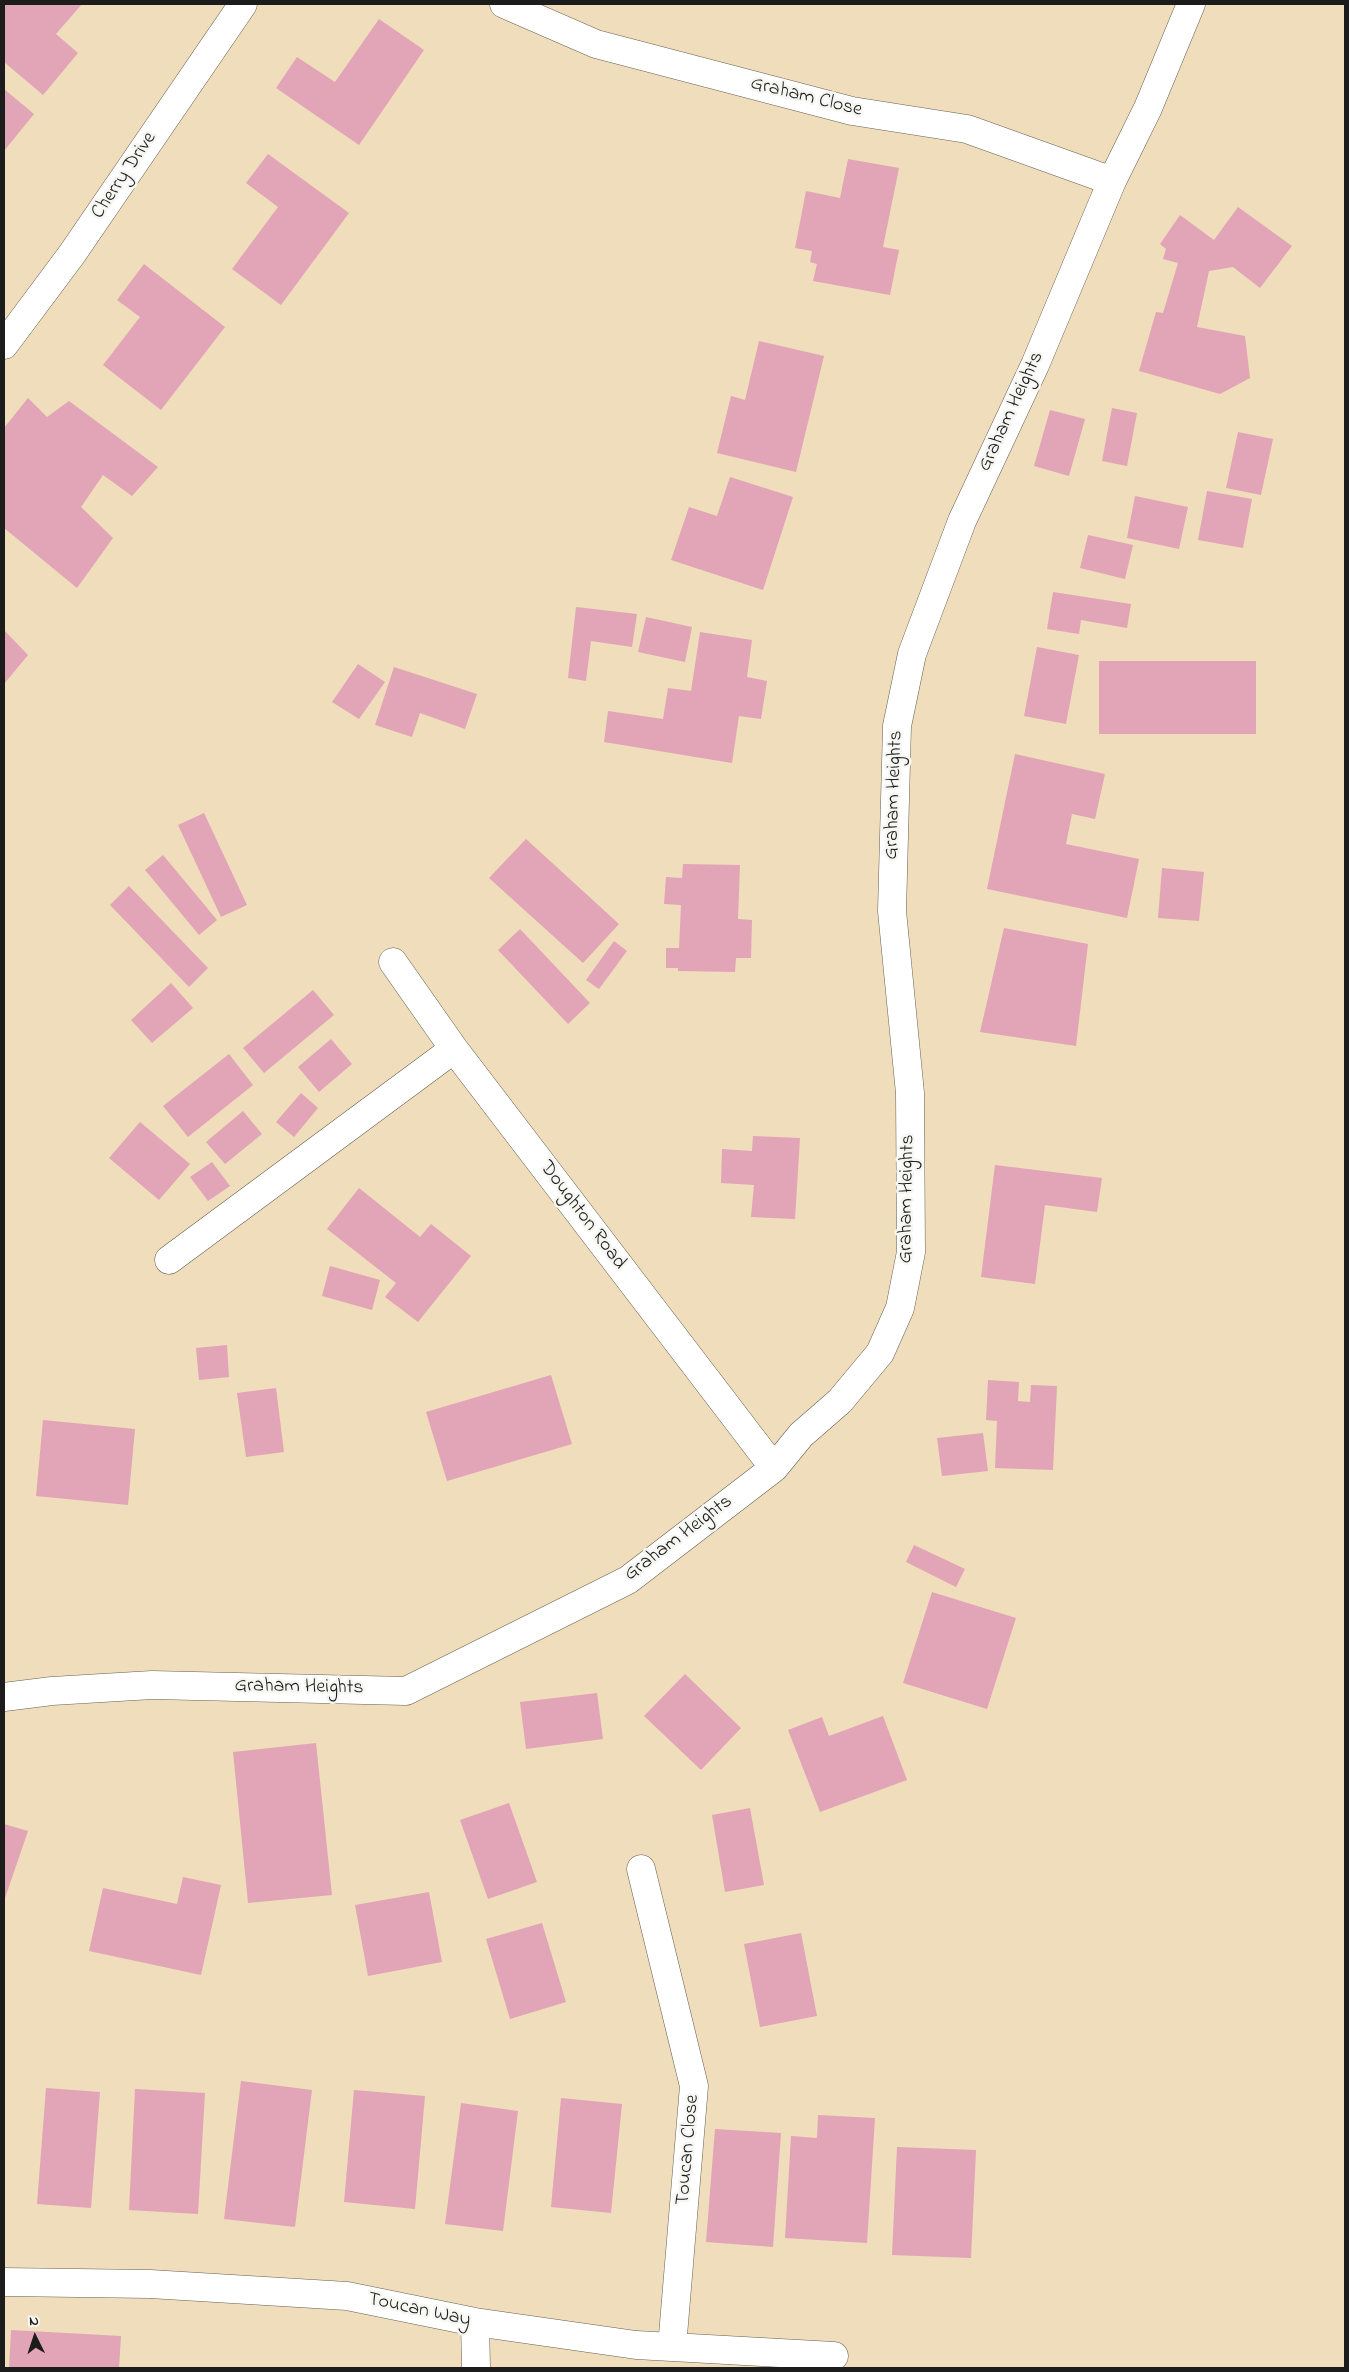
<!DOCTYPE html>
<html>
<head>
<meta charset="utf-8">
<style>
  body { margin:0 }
  #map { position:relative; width:1349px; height:2372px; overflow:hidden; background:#efddbb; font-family:"Indie Flower",sans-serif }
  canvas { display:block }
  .frame { position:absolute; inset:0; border:5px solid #1c1c1c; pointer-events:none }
  .north { position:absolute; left:10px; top:2312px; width:50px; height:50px; -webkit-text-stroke:4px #f6f6f2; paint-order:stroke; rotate:356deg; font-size:14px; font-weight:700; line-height:20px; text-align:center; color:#1c1c1c }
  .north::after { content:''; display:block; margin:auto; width:18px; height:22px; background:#1c1c1c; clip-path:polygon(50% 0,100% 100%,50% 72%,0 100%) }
</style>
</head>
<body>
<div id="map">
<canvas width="1349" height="2372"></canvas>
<div class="frame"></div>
<div class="north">N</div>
</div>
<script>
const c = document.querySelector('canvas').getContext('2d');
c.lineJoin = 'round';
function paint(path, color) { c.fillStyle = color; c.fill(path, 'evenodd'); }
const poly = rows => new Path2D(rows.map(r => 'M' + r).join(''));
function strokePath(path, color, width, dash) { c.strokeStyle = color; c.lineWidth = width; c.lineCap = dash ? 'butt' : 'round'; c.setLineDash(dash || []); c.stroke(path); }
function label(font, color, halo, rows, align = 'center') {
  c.font = font + ' "Indie Flower",sans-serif'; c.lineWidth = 5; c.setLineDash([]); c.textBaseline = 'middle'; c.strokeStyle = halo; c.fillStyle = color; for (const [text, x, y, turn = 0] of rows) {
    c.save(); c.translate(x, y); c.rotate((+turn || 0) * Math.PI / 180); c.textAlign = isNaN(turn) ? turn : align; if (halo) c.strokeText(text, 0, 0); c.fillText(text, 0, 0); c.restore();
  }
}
paint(poly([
  [4,4,82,4,56,34,78,53,43,95,4,62],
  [379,19,424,50,359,145,276,88,297,57,335,82],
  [4,89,34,114,4,151],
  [268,154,349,213,281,305,232,269,278,207,246,183],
  [848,159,899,168,883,247,899,250,890,295,813,281,817,264,810,262,812,251,795,248,806,191,840,198],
  [1238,207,1292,246,1260,288,1233,267,1209,271,1197,327,1245,336,1250,378,1220,394,1139,371,1156,312,1163,313,1178,263,1163,259,1166,249,1160,244,1180,215,1214,240],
  [144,264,225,327,161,410,103,365,140,317,117,300],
  [759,341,824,356,796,472,717,453,731,396,745,400],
  [28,398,47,417,69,401,158,467,132,496,103,475,81,507,113,538,77,588,4,528,4,428],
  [1112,408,1137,413,1127,466,1102,461],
  [1050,410,1085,419,1069,476,1034,466],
  [1238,432,1273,439,1261,495,1226,488],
  [730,477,793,497,763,590,671,560,689,507,717,516],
  [1207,491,1252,499,1243,548,1198,540],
  [1135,496,1188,507,1179,549,1127,538],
  [1088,535,1133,545,1125,579,1080,568],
  [1053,592,1131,604,1127,628,1081,620,1079,634,1047,629],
  [576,607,637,614,632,647,591,641,586,681,568,678],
  [646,617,692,627,685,662,638,652],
  [4,630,28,655,4,684],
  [700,632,752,640,747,677,767,681,761,719,739,716,732,763,604,742,608,711,663,719,668,688,691,691],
  [1037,647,1079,655,1066,724,1024,716],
  [1099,661,1256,661,1256,734,1099,734],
  [358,664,385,682,359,719,332,702],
  [394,667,477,694,465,729,420,713,412,737,375,725],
  [1015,754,1105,774,1095,819,1072,814,1066,844,1139,859,1127,918,987,889],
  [204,813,247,905,221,917,178,825],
  [526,839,619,924,583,963,489,878],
  [163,855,217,920,199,935,145,870],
  [683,864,740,865,738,919,752,920,751,958,736,958,735,972,678,971,678,968,666,968,666,948,679,948,681,905,664,904,666,877,682,878],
  [1162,868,1204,872,1199,921,1158,918],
  [129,886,208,968,189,987,110,905],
  [1004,928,1088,944,1076,1046,980,1032],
  [520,929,590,1003,568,1024,498,950],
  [614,941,627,951,599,989,586,980],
  [171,983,193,1008,152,1043,131,1020],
  [313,990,334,1015,264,1073,243,1048],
  [331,1039,352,1064,319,1092,298,1067],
  [229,1054,253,1085,188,1137,163,1106],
  [301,1093,318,1108,294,1137,276,1122],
  [243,1111,262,1134,225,1164,206,1142],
  [140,1122,190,1164,159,1200,109,1158],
  [753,1136,800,1138,795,1219,751,1217,754,1185,721,1183,722,1149,752,1151],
  [212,1162,230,1186,208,1201,190,1177],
  [995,1165,1102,1178,1097,1212,1045,1205,1035,1284,981,1277],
  [359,1188,420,1237,431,1224,471,1256,418,1322,385,1297,396,1283,327,1229],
  [330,1266,380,1280,372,1310,322,1296],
  [227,1345,229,1377,199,1380,196,1348],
  [551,1375,572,1444,447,1481,426,1412],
  [988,1380,1019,1382,1018,1401,1030,1402,1031,1385,1057,1386,1053,1470,995,1468,997,1421,986,1420],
  [276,1388,284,1452,246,1457,237,1393],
  [43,1420,135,1429,128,1505,36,1496],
  [983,1433,988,1471,942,1476,937,1438],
  [914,1545,965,1569,956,1587,906,1562],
  [932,1592,1016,1618,987,1709,903,1683],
  [685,1674,741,1728,701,1770,644,1716],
  [597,1693,603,1739,526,1749,520,1702],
  [883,1716,907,1780,820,1812,788,1730,822,1717,829,1736],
  [316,1743,332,1895,248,1903,233,1752],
  [509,1803,537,1882,488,1899,460,1820],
  [750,1808,764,1885,725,1892,712,1815],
  [4,1824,28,1831,4,1901],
  [183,1877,221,1885,201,1975,89,1951,103,1888,177,1904],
  [429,1892,442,1962,368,1976,355,1905],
  [542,1923,566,2002,510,2019,486,1939],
  [801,1933,817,2016,760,2027,744,1944],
  [241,2081,312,2090,295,2227,224,2219],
  [46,2088,100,2092,91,2208,37,2204],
  [135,2089,205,2093,198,2214,129,2210],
  [354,2090,425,2096,415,2209,344,2202],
  [561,2098,622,2104,611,2213,551,2207],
  [461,2103,518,2111,503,2231,445,2224],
  [818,2115,875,2118,867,2243,785,2238,791,2136,817,2138],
  [715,2129,781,2133,773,2247,706,2242],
  [897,2147,976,2150,971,2258,892,2255],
  [11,2330,121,2336,119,2368,9,2368]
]), '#e2a4b7');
const minor = poly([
  [504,4,596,44,852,111,967,129,1112,181],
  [4,345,72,254,243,4],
  [393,962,454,1049,774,1468],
  [169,1260,454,1049],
  [4,1697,52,1691,152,1685,406,1691,628,1580,774,1468,801,1435,840,1401,880,1353,900,1308,911,1252,910,1093,892,911,897,726,912,654,962,521,1035,365,1112,181,1148,108,1191,4],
  [641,1869,694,2086,672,2347],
  [4,2282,150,2284,347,2296,475,2322,636,2345,834,2356],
  [475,2322,476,2368]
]);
strokePath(minor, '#666054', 29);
strokePath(minor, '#fff', 28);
label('20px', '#1c1c1c', '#f6f6f2', [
  ["Graham Close",806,98,14],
  ["Cherry Drive",125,176,-56],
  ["Graham Heights",1012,412,-65],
  ["Graham Heights",895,795,-88],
  ["Graham Heights",908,1199,-89],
  ["Doughton Road",582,1216,53],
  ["Graham Heights",679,1539,-37],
  ["Graham Heights",299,1688,1],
  ["Toucan Close",689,2150,-85],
  ["Toucan Way",419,2311,12]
]);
</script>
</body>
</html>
